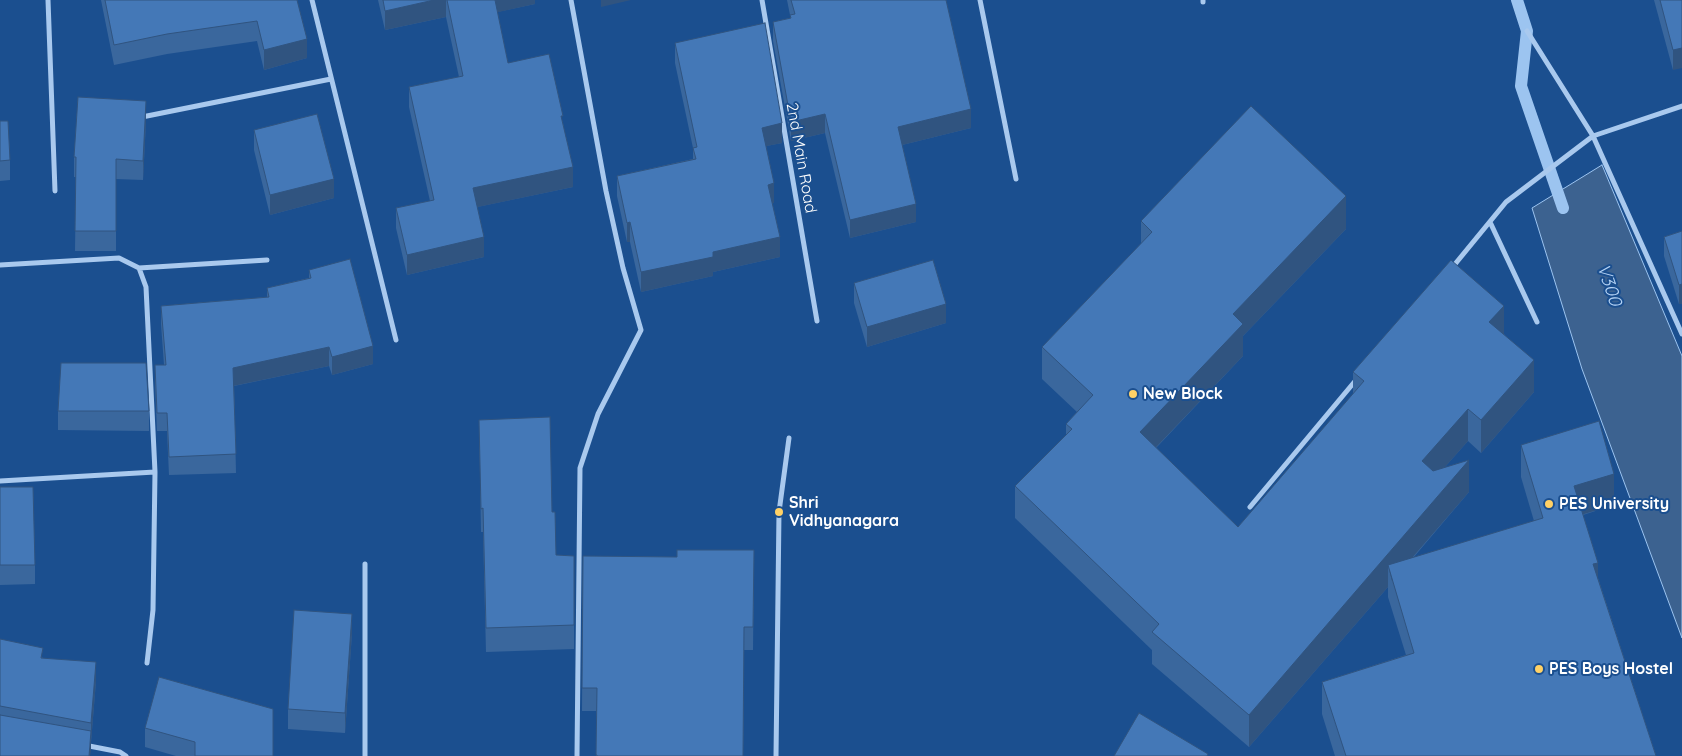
<!DOCTYPE html>
<html>
<head>
<meta charset="utf-8">
<style>
  body { margin:0 }
  canvas { display:block; background:#1b4f8f }
</style>
</head>
<body>
<canvas width="1682" height="756"></canvas>
<script>
const c = document.querySelector('canvas').getContext('2d');
c.lineJoin = 'round';
function paint(path, color) { c.fillStyle = color; c.fill(path, 'evenodd'); }
const poly = rows => new Path2D(rows.map(r => 'M' + r).join(''));
function strokePath(path, color, width, dash) { c.strokeStyle = color; c.lineWidth = width; c.lineCap = dash ? 'butt' : 'round'; c.setLineDash(dash || []); c.stroke(path); }
function label(font, color, halo, rows, align = 'center') {
  c.font = font + ' Quicksand,sans-serif'; c.lineWidth = 4; c.setLineDash([]); c.textBaseline = 'middle'; c.strokeStyle = halo; c.fillStyle = color; for (const [text, x, y, turn = 0] of rows) {
    c.save(); c.translate(x, y); c.rotate((+turn || 0) * Math.PI / 180); c.textAlign = isNaN(turn) ? turn : align; if (halo) c.strokeText(text, 0, 0); c.fillText(text, 0, 0); c.restore();
  }
}
const water = poly([
  [1602,165,1682,356,1682,638,1582,369,1532,208,1602,165]
]);
paint(water, '#3c6290');
strokePath(water, '#9cc4f0', 1);
strokePath(poly([
  [1517,0,1527,31,1521,86,1563,208]
]), '#9cc4f0', 12);
strokePath(poly([
  [48,0,55,191],
  [312,0,396,340],
  [571,0,606,191,623,268,641,330,598,414,580,468,577,756],
  [762,0,817,321],
  [980,0,1016,179],
  [1203,0,1203,2],
  [1527,31,1593,136,1682,334],
  [142,117,331,79],
  [1490,222,1537,322],
  [0,265,119,258,139,268,146,287,155,472,153,610,147,663],
  [139,268,267,260],
  [1451,269,1506,202,1593,136,1682,106],
  [0,481,155,472],
  [1250,507,1356,380],
  [84,745,120,752,126,756],
  [365,756,365,564],
  [776,756,779,512,789,438]
]), '#a9c9ee', 5);
paint(poly([
  [101,0,297,0,307,58,264,70,257,41,167,54,114,65],
  [378,0,535,0,535,4,497,12,508,63,563,123,573,187,477,207,484,257,407,275,396,228,396,208,430,201,409,107,409,87,459,77,446,17,385,30],
  [787,0,946,0,971,128,902,145,916,222,850,238,825,133,791,141,773,41,773,22,790,18,790,15],
  [1654,0,1682,0,1673,70],
  [675,43,782,143,766,146,774,203,772,203,780,257,713,272,713,276,641,292,630,242,627,242,617,196,617,176,693,159,693,148,675,63],
  [0,121,10,160,10,180,0,181],
  [146,121,143,180,116,179,116,251,75,251,76,177,74,177,74,157],
  [254,130,334,198,270,215,254,150],
  [1141,221,1346,229,1243,336,1243,356,1156,448,1238,527,1353,394,1353,372,1504,334,1534,392,1481,453,1468,441,1444,468,1469,492,1413,558,1534,521,1521,477,1521,445,1614,505,1583,515,1598,578,1656,756,1335,756,1322,714,1322,682,1406,655,1388,597,1388,587,1249,747,1152,664,1152,650,1015,518,1015,486,1066,435,1066,424,1077,412,1042,379,1042,347,1141,244],
  [1682,231,1682,304,1679,304,1664,256,1664,237],
  [309,270,373,364,332,375,329,366,234,386,236,473,169,475,167,431,157,431,155,383,155,365,164,365,161,324,161,306,267,297,267,288,309,278],
  [854,283,946,323,867,347,854,303],
  [58,411,149,411,149,431,58,430],
  [479,420,552,512,556,555,574,556,574,649,486,652,483,532,481,532],
  [0,487,35,565,35,584,0,585],
  [754,550,753,650,744,650,743,756,596,756,596,711,582,711,583,556,677,557],
  [352,633,345,733,288,729,288,709],
  [0,639,96,681,91,742,0,756],
  [145,728,273,756,176,756,145,747]
]), '#3a679d');
paint(poly([
  [434,0,446,0,446,17,385,30,385,11],
  [494,0,535,0,535,4,494,13],
  [601,0,631,0,601,7],
  [307,39,307,58,264,70,264,50],
  [1682,48,1682,68,1673,70,1673,50],
  [146,101,146,121,143,180,143,161],
  [971,109,971,128,898,146,898,127],
  [825,114,825,133,791,141,791,122],
  [782,123,782,143,762,147,762,128],
  [573,167,573,187,473,208,473,188],
  [334,179,334,198,270,215,270,195],
  [774,183,774,203,768,204,768,185],
  [1346,196,1346,229,1243,336,1243,356,1140,464,1140,432,1233,314],
  [916,204,916,222,850,238,850,220],
  [630,222,630,242,627,242,627,223],
  [484,237,484,257,407,275,407,255],
  [780,237,780,257,713,272,713,276,641,292,641,272,713,252],
  [1682,284,1682,304,1679,304,1679,285],
  [946,304,946,323,867,347,867,327],
  [1504,306,1504,338,1489,322],
  [373,346,373,364,332,375,332,357],
  [329,347,329,366,233,386,233,368],
  [1534,360,1534,392,1481,453,1481,420],
  [1468,409,1468,441,1422,493,1422,461],
  [1469,460,1469,492,1392,581,1388,565,1388,587,1249,747,1249,715],
  [1614,474,1614,505,1574,517,1574,486],
  [1598,563,1598,594,1593,564],
  [352,614,352,633,345,733,345,713],
  [96,662,96,681,91,742,91,723],
  [91,731,91,751,90,756,89,756]
]), '#305480');
const building = poly([
  [105,0,297,0,307,39,264,50,257,21,167,34,114,45,105,0],
  [383,0,434,0,385,11,383,0],
  [447,0,495,0,508,63,549,54,563,116,561,116,573,167,473,188,484,237,407,255,396,208,434,200,409,87,463,76,447,0],
  [791,0,946,0,971,109,898,127,916,204,850,220,825,114,791,122,773,22,791,18,790,15,795,14,791,0],
  [1660,0,1682,0,1682,48,1673,50,1660,0],
  [765,23,782,123,762,128,774,183,768,185,780,237,713,252,713,257,641,272,630,222,627,223,617,176,696,159,693,148,697,147,675,43,765,23],
  [78,97,146,101,143,161,116,159,116,231,75,231,76,157,74,157,78,97],
  [1251,106,1346,196,1233,314,1243,324,1140,432,1238,527,1364,381,1353,372,1451,260,1504,306,1489,322,1534,360,1481,420,1468,409,1422,461,1433,471,1469,460,1249,715,1152,632,1159,624,1015,486,1072,429,1066,424,1093,395,1042,347,1152,232,1141,221,1251,106],
  [317,114,334,179,270,195,254,130,317,114],
  [0,121,8,121,10,160,0,161,0,121],
  [1682,231,1682,284,1679,285,1664,237,1682,231],
  [350,259,373,346,332,357,329,347,233,368,236,454,169,457,167,413,157,413,155,365,166,365,161,306,269,297,267,288,311,278,309,270,350,259],
  [933,260,946,304,867,327,854,283,933,260],
  [61,363,146,363,149,411,58,411,61,363],
  [550,417,552,512,555,512,556,555,574,556,574,625,486,628,483,508,481,509,479,420,550,417],
  [1599,421,1614,474,1574,486,1598,563,1593,564,1656,756,1346,756,1322,682,1414,653,1388,565,1543,518,1521,445,1599,421],
  [0,487,33,487,35,565,0,565,0,487],
  [677,550,754,550,753,627,744,627,743,756,597,756,597,755,596,755,597,688,582,688,583,556,677,557,677,550],
  [294,610,352,614,345,713,288,709,294,610],
  [0,639,43,648,41,658,96,662,91,723,0,706,0,639],
  [159,677,273,709,273,756,195,756,195,742,145,728,159,677],
  [1139,713,1208,754,1207,756,1114,756,1139,713],
  [0,715,91,731,89,756,0,756,0,715]
]);
paint(building, '#4478b7');
strokePath(building, '#305480', 1);
for (const [x, y, r, color] of [
  [1133,394,5,"#ffd166"],
  [1549,504,5,"#ffd166"],
  [779,512,5,"#ffd166"],
  [1539,669,5,"#ffd166"]
]) { const dot = new Path2D(); dot.arc(x, y, r, 0, 2 * Math.PI); c.fillStyle = color; c.fill(dot); strokePath(dot, '#1b4f8f', 2); }
label('16px', '#fff', '#1b4f8f', [
  ["2nd Main Road",801,158,80]
]);
label('bold 16px', '#fff', '#1b4f8f', [
  ["New Block",1143,394],
  ["Shri",789,503],
  ["Vidhyanagara",789,521],
  ["PES University",1559,504],
  ["PES Boys Hostel",1549,669]
], 'left');
label('italic 18px', '#b5d3f5', '#1b4f8f', [
  ["V300",1609,285,71]
]);
</script>
</body>
</html>
